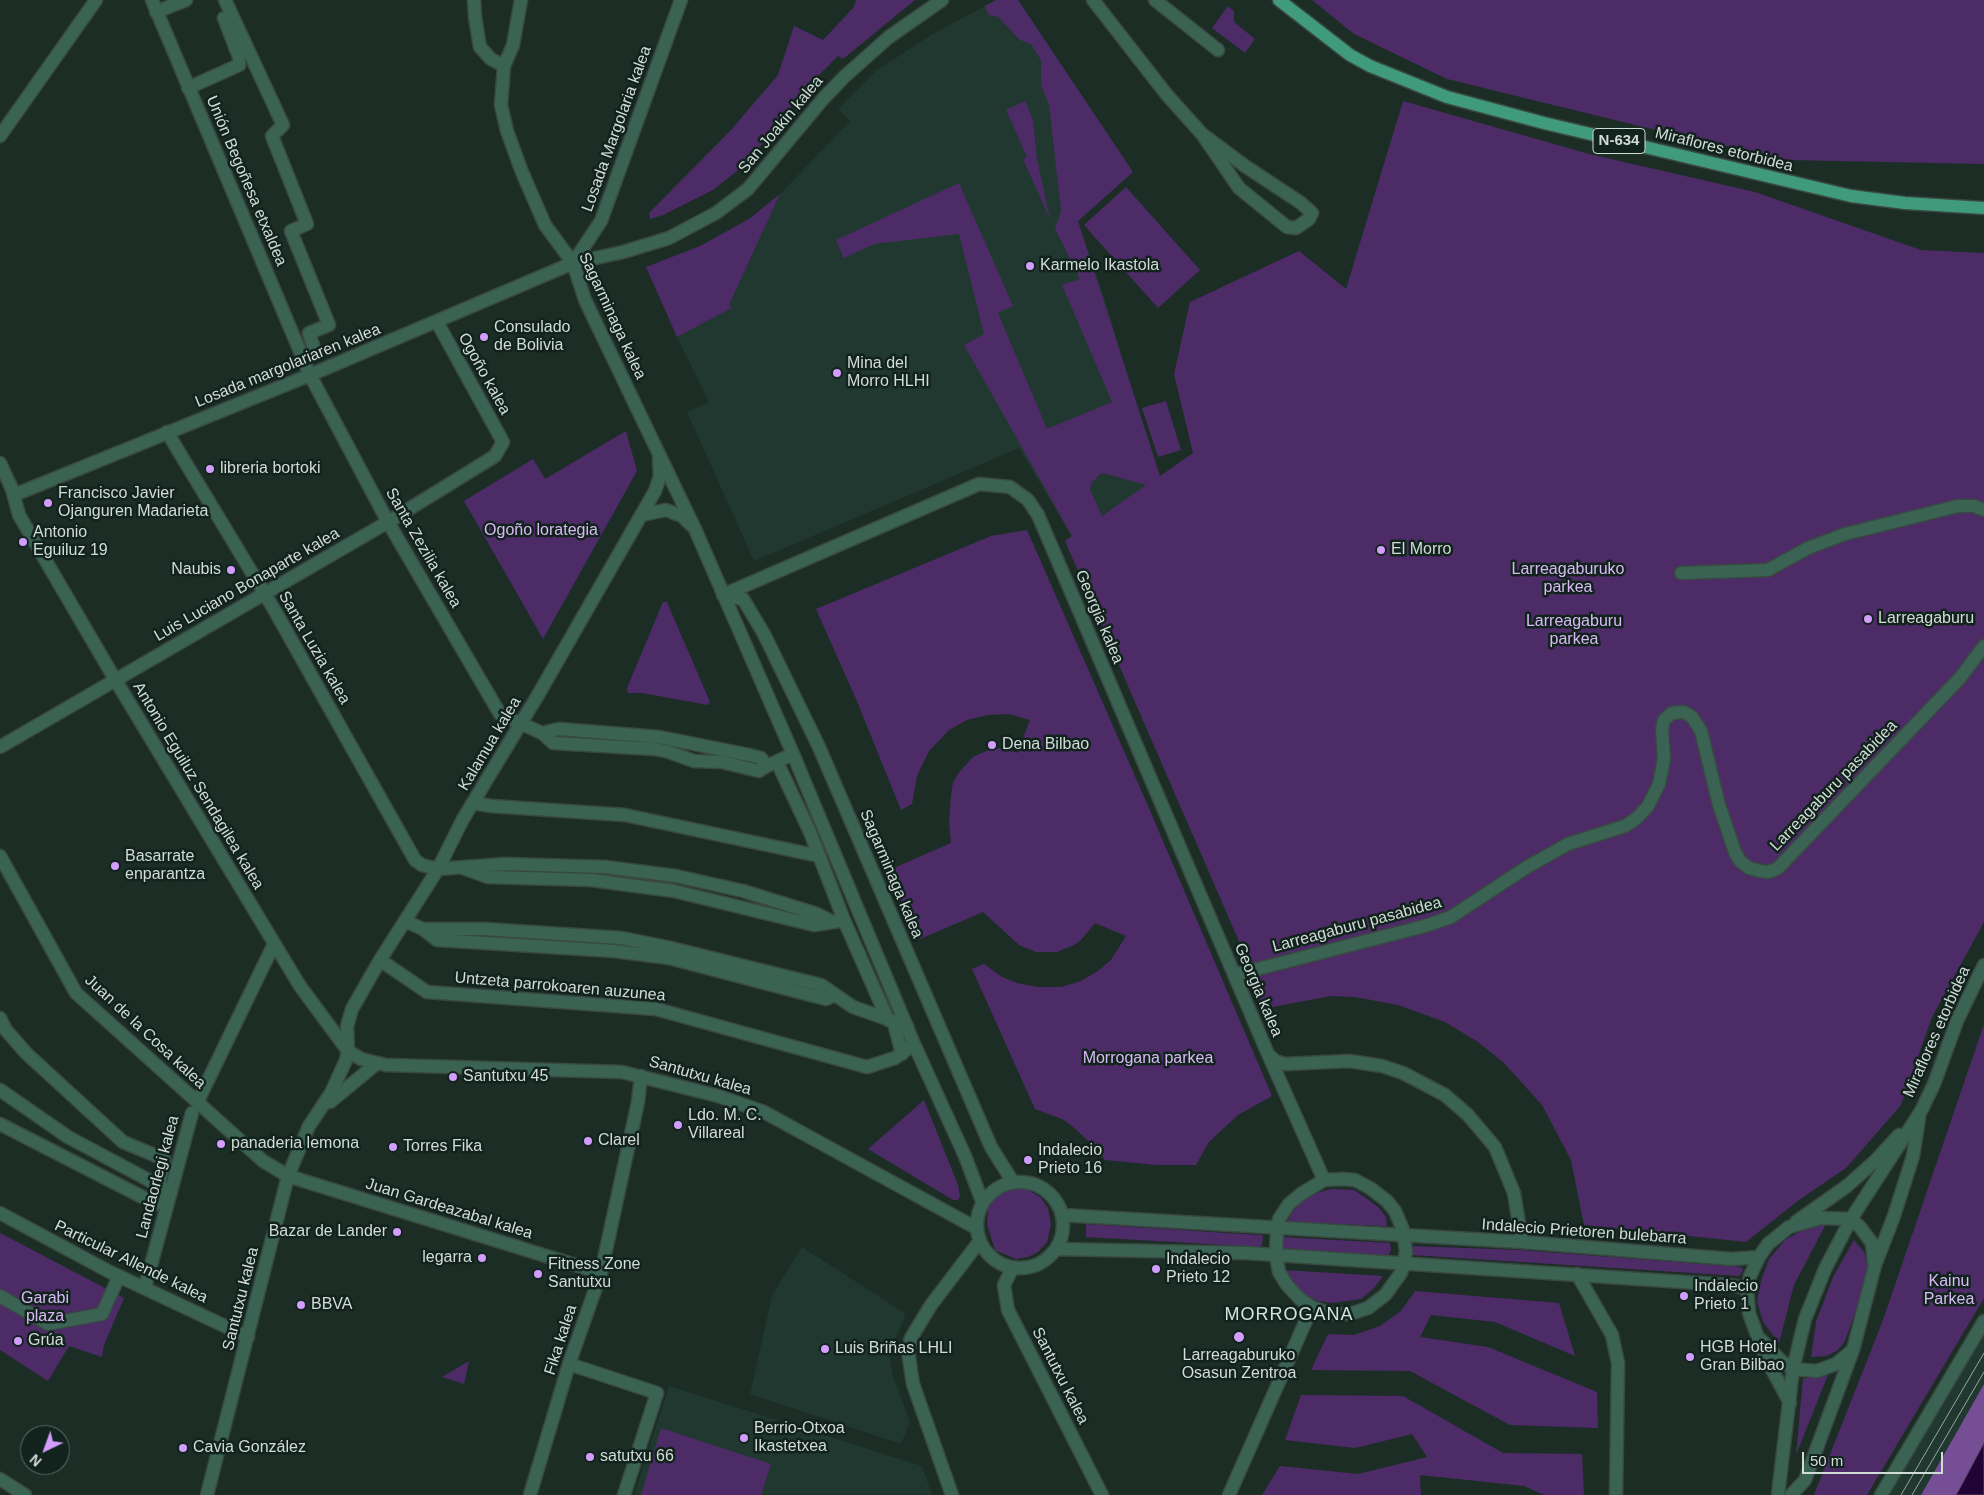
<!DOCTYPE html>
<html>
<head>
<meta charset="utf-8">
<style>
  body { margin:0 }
  #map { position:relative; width:1984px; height:1495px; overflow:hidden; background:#1c2d26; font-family:Helvetica,sans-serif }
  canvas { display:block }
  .north { position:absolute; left:20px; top:1425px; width:50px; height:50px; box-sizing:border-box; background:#12231d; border:1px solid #5e6d67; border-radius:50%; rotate:222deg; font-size:14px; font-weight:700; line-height:20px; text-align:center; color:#d1dcd7 }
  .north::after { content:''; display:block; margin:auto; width:18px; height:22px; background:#d29dfd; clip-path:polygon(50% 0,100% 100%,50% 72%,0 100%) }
  .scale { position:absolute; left:1802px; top:1452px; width:141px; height:22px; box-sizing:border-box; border:2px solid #d1dcd7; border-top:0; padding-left:6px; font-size:15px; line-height:18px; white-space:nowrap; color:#d1dcd7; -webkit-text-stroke:4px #12231d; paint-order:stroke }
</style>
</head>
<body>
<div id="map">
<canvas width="1984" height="1495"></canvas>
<div class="north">N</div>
<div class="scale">50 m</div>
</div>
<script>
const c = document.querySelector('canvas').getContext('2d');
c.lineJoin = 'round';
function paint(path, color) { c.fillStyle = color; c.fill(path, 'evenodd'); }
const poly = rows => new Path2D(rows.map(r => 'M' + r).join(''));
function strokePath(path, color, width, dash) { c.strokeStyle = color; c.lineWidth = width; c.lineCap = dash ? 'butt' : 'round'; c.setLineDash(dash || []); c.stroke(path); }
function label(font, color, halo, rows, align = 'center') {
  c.font = font + ' Helvetica,sans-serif'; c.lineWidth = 5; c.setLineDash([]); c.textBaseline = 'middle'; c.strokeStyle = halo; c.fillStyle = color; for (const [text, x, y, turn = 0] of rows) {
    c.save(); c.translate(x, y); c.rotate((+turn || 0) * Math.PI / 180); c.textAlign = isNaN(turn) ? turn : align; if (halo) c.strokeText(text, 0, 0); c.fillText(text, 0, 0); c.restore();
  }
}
paint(poly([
  [996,0,1018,0,1133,172,1078,221,1108,310,1158,478,1072,537,1019,448,754,561,687,412,709,402,677,337,732,308,729,305,780,194,850,121,838,109,877,70,936,32],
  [802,1247,906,1314,889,1354,893,1376,910,1422,901,1444,750,1394,772,1295],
  [1984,1332,1984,1384,1921,1495,1889,1495],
  [669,1386,922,1466,932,1495,634,1495]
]), '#20382f');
paint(poly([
  [856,0,915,0,843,59,838,56,803,91,748,162,713,190,663,215,650,219,649,213,731,130,778,75,794,26,823,40,854,7],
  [996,0,1018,0,1133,172,1078,221,1160,476,1193,453,1174,374,1190,302,1299,251,1346,289,1403,101,1589,154,1755,192,1921,250,1984,253,1984,922,1932,1017,1901,1105,1846,1168,1799,1200,1746,1242,1584,1225,1571,1160,1542,1105,1504,1063,1478,1042,1445,1022,1398,1005,1355,997,1331,996,1262,1009,1238,939,1065,541,1072,536,964,345,984,334,959,234,874,244,844,258,836,240,959,183,1013,306,998,313,1047,429,1112,402,1062,285,1080,279,1055,229,1061,211,1049,105,1041,85,1041,60,1031,44,1020,40,998,17,989,15,985,6],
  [1102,473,1121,478,1146,485,1102,516,1090,490,1092,482],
  [1312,0,1984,0,1984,164,1788,160,1631,124,1447,79,1354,34],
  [1228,6,1234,11,1234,22,1255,39,1245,53,1212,28],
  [1025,101,1033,120,1037,159,1050,219,1023,159,1027,157,1006,110],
  [1126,187,1200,270,1158,308,1084,225],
  [780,194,729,305,732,308,677,337,646,267,700,246,749,219],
  [1166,401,1181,450,1158,457,1142,408],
  [626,431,637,471,543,639,464,501,533,459,545,479],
  [1027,530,1145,799,1272,1096,1238,1115,1209,1142,1196,1165,1157,1165,1105,1160,1096,1148,1072,1126,1062,1119,1035,1109,972,969,984,964,1002,977,1017,983,1037,987,1061,987,1081,981,1098,971,1111,960,1126,936,1095,923,1081,940,1074,945,1057,952,1036,952,1019,945,983,912,920,939,887,871,951,843,949,822,951,795,953,782,960,771,973,757,986,751,1001,748,1017,753,1030,720,1009,714,987,715,967,720,949,730,929,751,917,776,912,804,901,810,856,699,816,609,991,536],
  [663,602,667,602,710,702,708,705,642,693,628,693,627,688],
  [1984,1024,1984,1298,1867,1495,1814,1495,1883,1320],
  [924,1100,958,1185,960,1196,958,1200,953,1200,868,1149],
  [1016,1188,1028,1190,1040,1197,1048,1208,1051,1224,1047,1242,1038,1252,1028,1257,1016,1259,995,1250,987,1224,988,1210,993,1200,1001,1193],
  [1331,1189,1354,1190,1366,1198,1379,1208,1386,1217,1387,1226,1287,1222,1293,1211,1304,1200,1317,1193],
  [1086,1224,1242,1234,1262,1235,1263,1239,1261,1247,1086,1237],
  [1826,1224,1794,1285,1779,1343,1763,1322,1757,1301,1761,1281,1769,1259,1785,1240,1808,1227],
  [0,1233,124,1298,104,1345,102,1357,69,1346,48,1381,0,1350],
  [1282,1237,1390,1243,1391,1250,1388,1257,1282,1248],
  [1854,1240,1864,1252,1868,1266,1868,1277,1845,1341,1837,1351,1826,1356,1811,1357,1816,1322,1833,1277],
  [1411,1246,1519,1250,1741,1267,1743,1271,1739,1276,1412,1255],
  [1283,1270,1383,1276,1375,1287,1361,1299,1332,1303,1318,1301,1304,1294],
  [1415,1291,1559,1303,1575,1356,1495,1322,1431,1315,1420,1337,1488,1347,1597,1392,1598,1428,1510,1425,1410,1371,1311,1370,1328,1334,1354,1335,1380,1326,1401,1311],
  [469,1361,464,1384,442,1377],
  [1829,1372,1796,1455,1803,1379],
  [1301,1395,1403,1396,1503,1453,1582,1454,1584,1495,1544,1495,1524,1486,1420,1475,1421,1495,1262,1495,1280,1466,1358,1474,1427,1457,1412,1434,1355,1448,1285,1440],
  [661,1428,771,1464,761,1495,641,1495]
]), '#4d2b67');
paint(poly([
  [1984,1384,1984,1443,1959,1490,1956,1495,1921,1495]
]), '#764e95');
const water = poly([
  [1984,1443,1984,1495,1956,1495,1959,1490,1984,1443]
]);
paint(water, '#220335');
strokePath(water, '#564466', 1);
const minor = poly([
  [152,0,310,375,388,522,500,714,542,733,559,729,659,737,749,755,761,758,767,766,793,754],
  [225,0,283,125,272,136,307,224,291,231,329,325,309,333,313,345],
  [474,0,475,17,480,47,491,59,504,66],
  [521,0,513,45,504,66,501,105,507,131,522,172,545,225,573,263,585,300,695,529,793,754,914,1044,965,1156,982,1201],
  [1093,0,1167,95,1202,134,1239,188,1287,227,1296,228,1309,219,1312,213,1301,203,1245,166,1202,134],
  [1155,0,1218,50],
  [156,12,186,0],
  [188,88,239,65,239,57,224,18],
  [0,136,96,0],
  [573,263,601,221,681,0],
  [167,432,275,611,415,860,422,865,438,869,505,864,605,867,676,876,743,891,817,914,833,922,844,920],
  [0,463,12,489,19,515,116,681,300,986,348,1051,361,1059,386,1065,622,1072,718,1096,764,1112,976,1228],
  [14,495,310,375,573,263,623,252,669,238,716,213,748,189,823,99,844,77,889,37,942,0],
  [641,515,666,510,682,516,691,525],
  [1681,573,1768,570,1808,548,1845,534,1958,506,1974,506,1984,510],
  [723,595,979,484,1010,487,1028,500,1038,515,1080,613,1268,1054,1275,1061,1285,1064,1349,1061,1382,1066,1403,1073,1445,1095,1468,1115,1495,1147,1514,1193,1522,1242],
  [723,595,743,599,764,634,819,747,991,1147,1013,1182],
  [542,733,553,743,655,749,669,752,694,761,722,762,759,771,767,766],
  [0,747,388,522,495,456,503,442,437,322],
  [777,762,810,832,844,920,888,1020],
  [474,803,491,806,625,815,819,856],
  [0,856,76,993,263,1161,288,1176,601,1273],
  [463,868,488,877,591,880,674,891,814,925,833,922],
  [405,921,423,929,484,929,622,938,671,948,821,985,853,1007,907,1026],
  [423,929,437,940,614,951,669,958,814,996,826,999,835,995],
  [380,960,427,992,656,1009,867,1067,895,1058,914,1044],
  [1234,975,1425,926,1451,917,1527,867,1568,844,1625,826,1637,818,1648,806,1659,784,1664,759,1662,729,1664,720,1672,713,1684,712,1692,717,1701,731,1719,805,1735,852,1740,861,1749,868,1760,871,1769,872,1778,868,1960,678,1984,646],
  [0,1018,6,1030,26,1053,123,1142,164,1159,156,1204,0,1124],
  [894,1023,902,1054],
  [1268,1054,1324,1180],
  [0,1090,68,1137,171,1192],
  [330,1102,376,1064],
  [197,1103,274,944],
  [1343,1179,1355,1180,1370,1188,1387,1201,1395,1211,1403,1230,1406,1252,1401,1273,1385,1295,1368,1308,1350,1314,1332,1314,1312,1307,1300,1299,1287,1285,1279,1272,1276,1256,1277,1228,1279,1219,1289,1204,1301,1194,1324,1180,1343,1179],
  '977 1225a43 43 0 1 1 86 0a43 43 0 1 1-86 0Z',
  [0,1213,110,1272,248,1337],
  [1062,1215,1522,1242,1732,1259,1759,1257],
  [1796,1222,1847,1186,1875,1161,1899,1135],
  [1056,1249,1246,1253,1729,1285,1747,1288],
  [1012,1269,1004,1285,1008,1310,1102,1495],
  [1577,1274,1612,1335,1618,1363,1616,1495],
  [147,1280,192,1113],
  [0,1296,48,1324,102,1314,119,1276],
  [1761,1340,1781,1361,1793,1369,1817,1371,1836,1364,1853,1350],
  [569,1364,657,1393,624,1495],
  [1790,1403,1765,1357,1749,1313,1747,1288,1750,1276,1759,1257,1768,1244,1789,1227,1821,1218,1851,1219,1860,1227,1872,1243,1874,1263],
  [0,1479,25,1495],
  [207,1495,288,1176,309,1126,331,1093,346,1060,348,1051,347,1026,352,1009,380,960,438,869,463,819,538,695,655,491,660,476,659,459],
  [530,1495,569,1364,601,1273,638,1102,641,1076],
  [952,1495,913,1384,908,1351,911,1338,931,1305,979,1242],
  [1229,1495,1312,1307],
  [1778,1495,1793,1369,1805,1319,1825,1269,1851,1219,1921,1111,1934,1084,1957,1021,1984,965],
  [1791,1495,1805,1480,1853,1350,1875,1265,1894,1216,1913,1156,1919,1118],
  [1881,1495,1984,1321]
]);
const major = poly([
  [1279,0,1350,55,1370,66,1447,97,1544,123,1851,196,1905,203,1984,208]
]);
strokePath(minor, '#394942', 15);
strokePath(major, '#394942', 15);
strokePath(minor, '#3a6353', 12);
strokePath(major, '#409b7c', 12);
strokePath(poly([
  [1901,1495,1984,1353],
  [1912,1495,1984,1372]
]), '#99a6a0', 1);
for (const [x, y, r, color] of [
  [1030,266,5,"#d29dfd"],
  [484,337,5,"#d29dfd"],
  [837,373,5,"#d29dfd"],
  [210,469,5,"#d29dfd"],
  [48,503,5,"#d29dfd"],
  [23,542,5,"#d29dfd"],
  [1381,550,5,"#d29dfd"],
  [231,570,5,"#d29dfd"],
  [1868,619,5,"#d29dfd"],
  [992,745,5,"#d29dfd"],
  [115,866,5,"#d29dfd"],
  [453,1077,5,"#d29dfd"],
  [678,1125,5,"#d29dfd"],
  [588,1141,5,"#d29dfd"],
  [221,1144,5,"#d29dfd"],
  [393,1147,5,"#d29dfd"],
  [1028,1160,5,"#d29dfd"],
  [397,1232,5,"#d29dfd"],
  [482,1258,5,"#d29dfd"],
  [1156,1269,5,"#d29dfd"],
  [538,1274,5,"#d29dfd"],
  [1684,1296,5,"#d29dfd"],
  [301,1305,5,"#d29dfd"],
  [1239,1337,6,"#d29dfd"],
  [18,1341,5,"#d29dfd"],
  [825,1349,5,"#d29dfd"],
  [1690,1357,5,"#d29dfd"],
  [744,1438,5,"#d29dfd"],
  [183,1448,5,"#d29dfd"],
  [590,1457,5,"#d29dfd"]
]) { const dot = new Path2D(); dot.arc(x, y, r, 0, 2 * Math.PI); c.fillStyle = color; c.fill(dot); strokePath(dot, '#12231d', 2); }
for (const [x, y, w] of [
  [1619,141,52]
]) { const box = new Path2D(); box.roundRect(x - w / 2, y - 12.5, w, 25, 4); c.fillStyle = '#12231d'; c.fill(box); strokePath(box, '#d1dcd7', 1); }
label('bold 15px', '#d1dcd7', null, [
  ["N-634",1619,141]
]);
label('16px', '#d1dcd7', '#12231d', [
  ["San Joakin kalea",781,125,-50],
  ["Losada Margolaria kalea",617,129,-70],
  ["Miraflores etorbidea",1724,150,14],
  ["Unión Begoñesa etxaldea",246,181,67],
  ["Sagarminaga kalea",612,316,65],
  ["Losada margolariaren kalea",288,366,-22],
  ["Ogoño kalea",484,374,61],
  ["Santa Zezilia kalea",423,548,60],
  ["Luis Luciano Bonaparte kalea",247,585,-30],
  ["Georgia kalea",1099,617,67],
  ["Santa Luzia kalea",314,648,60],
  ["Kalamua kalea",490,744,-59],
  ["Antonio Eguiluz Sendagilea kalea",198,786,59],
  ["Larreagaburu pasabidea",1834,786,-46],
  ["Sagarminaga kalea",891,874,67],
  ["Larreagaburu pasabidea",1357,925,-15],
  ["Untzeta parrokoaren auzunea",560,987,5],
  ["Georgia kalea",1258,990,67],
  ["Juan de la Cosa kalea",145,1032,43],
  ["Miraflores etorbidea",1937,1032,-66],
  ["Santutxu kalea",700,1076,16],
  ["Landaorlegi kalea",158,1177,-75],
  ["Juan Gardeazabal kalea",449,1209,17],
  ["Indalecio Prietoren bulebarra",1584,1232,4],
  ["Particular Allende kalea",131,1262,26],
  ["Santutxu kalea",241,1299,-76],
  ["Fika kalea",561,1340,-72],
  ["Santutxu kalea",1060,1376,63]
]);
label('16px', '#d1dcd7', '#12231d', [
  ["Karmelo Ikastola",1040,266],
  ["Consulado",494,328],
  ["de Bolivia",494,346],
  ["Mina del",847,364],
  ["Morro HLHI",847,382],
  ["libreria bortoki",220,469],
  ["Francisco Javier",58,494],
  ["Ojanguren Madarieta",58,512],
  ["Antonio",33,533],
  ["Eguiluz 19",33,551],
  ["El Morro",1391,550],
  ["Naubis",221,570,"right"],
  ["Larreagaburu",1878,619],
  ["Dena Bilbao",1002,745],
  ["Basarrate",125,857],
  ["enparantza",125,875],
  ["Santutxu 45",463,1077],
  ["Ldo. M. C.",688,1116],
  ["Villareal",688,1134],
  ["Clarel",598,1141],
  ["panaderia lemona",231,1144],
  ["Torres Fika",403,1147],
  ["Indalecio",1038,1151],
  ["Prieto 16",1038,1169],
  ["Bazar de Lander",387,1232,"right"],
  ["legarra",472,1258,"right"],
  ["Indalecio",1166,1260],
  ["Prieto 12",1166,1278],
  ["Fitness Zone",548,1265],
  ["Santutxu",548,1283],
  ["Indalecio",1694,1287],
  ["Prieto 1",1694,1305],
  ["BBVA",311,1305],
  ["Grúa",28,1341],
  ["HGB Hotel",1700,1348],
  ["Gran Bilbao",1700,1366],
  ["Luis Briñas LHLI",835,1349],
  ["Larreagaburuko",1239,1356,"center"],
  ["Osasun Zentroa",1239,1374,"center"],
  ["Berrio-Otxoa",754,1429],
  ["Ikastetxea",754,1447],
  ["Cavia González",193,1448],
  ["satutxu 66",600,1457]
], 'left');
label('16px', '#d9b9f5', '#12231d', [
  ["Ogoño lorategia",541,531],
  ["Larreagaburuko",1568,570],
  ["parkea",1568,588],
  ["Larreagaburu",1574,622],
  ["parkea",1574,640],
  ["Morrogana parkea",1148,1059],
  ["Kainu",1949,1282],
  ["Parkea",1949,1300],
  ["Garabi",45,1299],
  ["plaza",45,1317]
]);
c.letterSpacing = '1px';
label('18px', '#cfe4db', '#12231d', [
  ["MORROGANA",1289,1315]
]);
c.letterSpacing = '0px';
</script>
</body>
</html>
